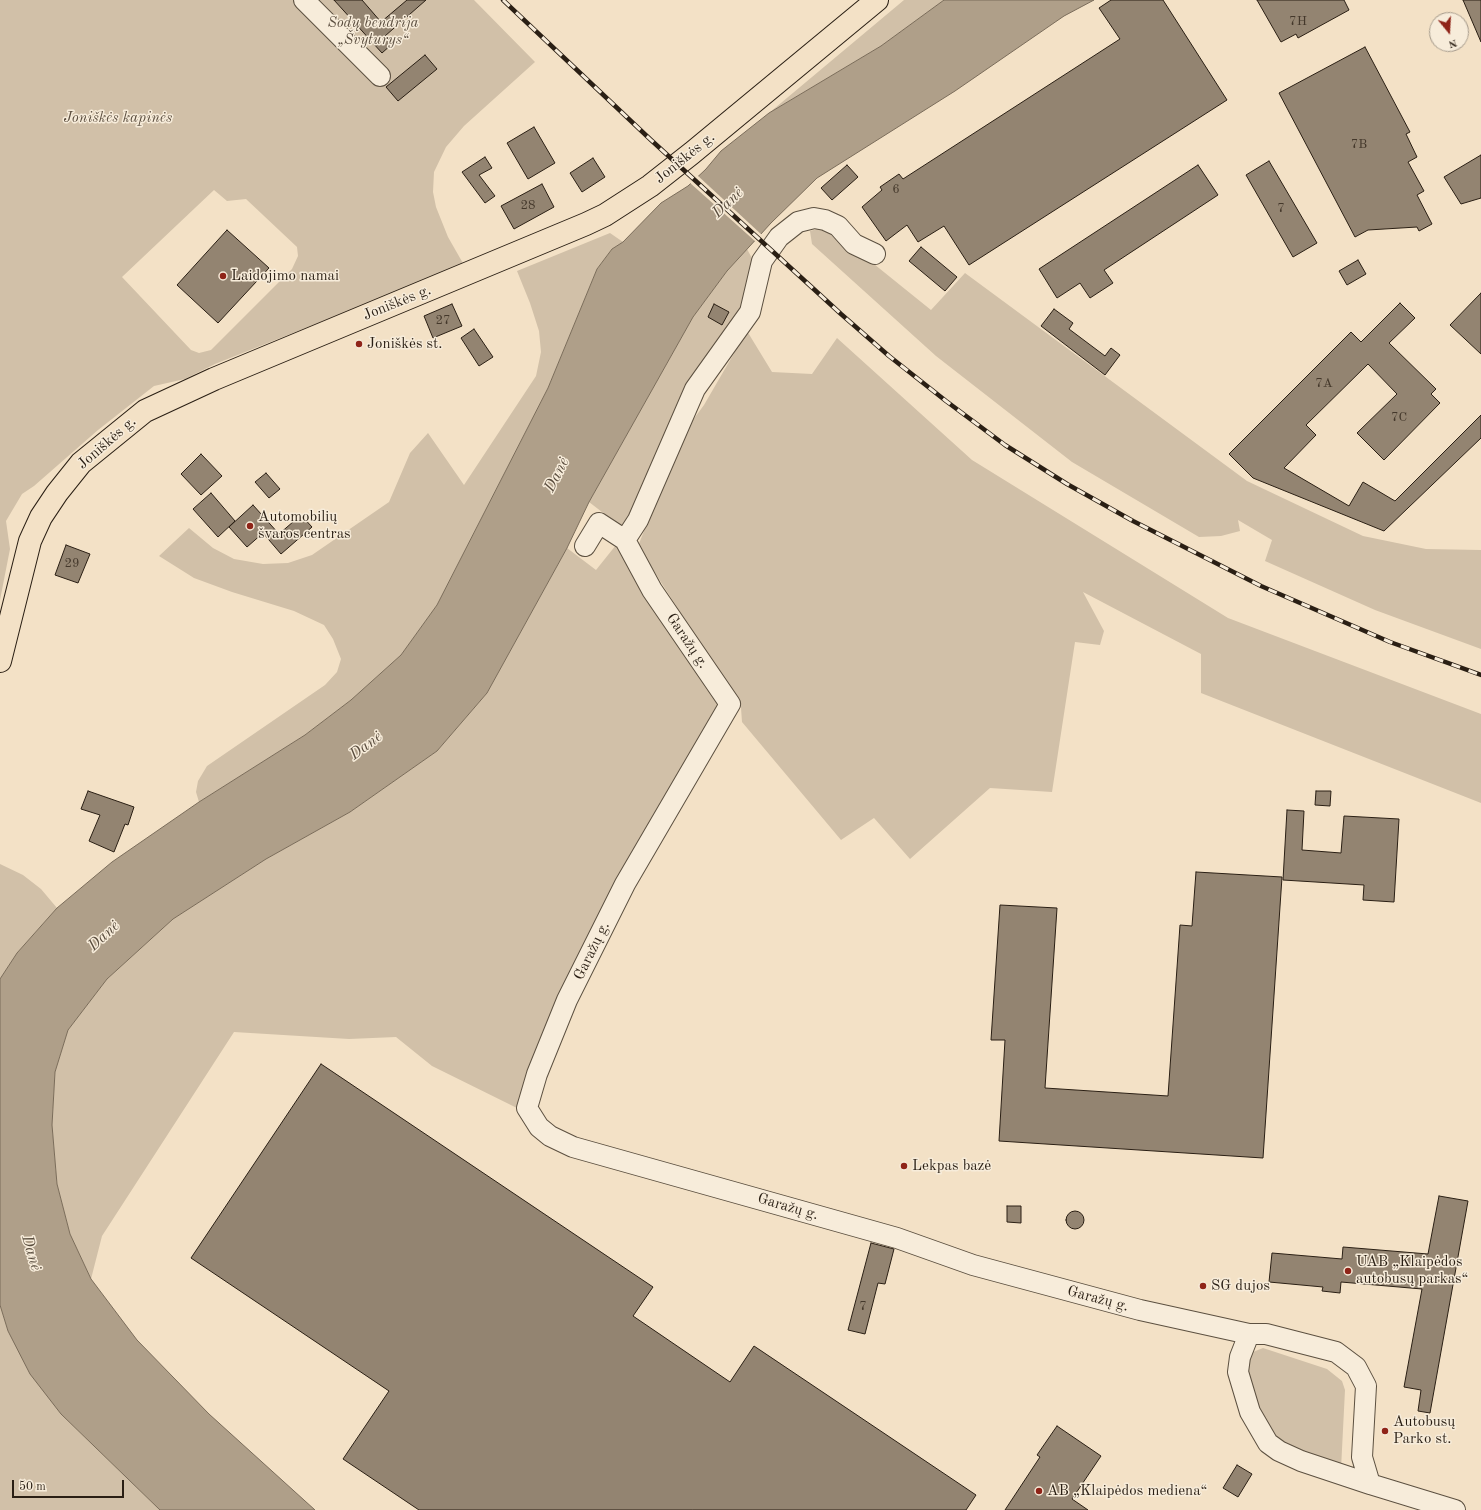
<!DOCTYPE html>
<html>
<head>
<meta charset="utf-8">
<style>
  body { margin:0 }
  #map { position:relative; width:1481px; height:1510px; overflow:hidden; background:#f3e1c6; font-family:"Old Standard TT",serif }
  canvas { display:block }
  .north { position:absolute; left:1429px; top:12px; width:40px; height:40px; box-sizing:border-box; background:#f7ecda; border:1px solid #a59a8b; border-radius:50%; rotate:162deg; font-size:11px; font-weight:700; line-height:16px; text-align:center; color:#2a1f14 }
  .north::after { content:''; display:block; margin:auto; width:14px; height:18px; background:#8f2418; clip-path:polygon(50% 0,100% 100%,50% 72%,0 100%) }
  .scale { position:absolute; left:12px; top:1480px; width:112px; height:18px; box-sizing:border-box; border:2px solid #2a1f14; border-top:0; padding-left:5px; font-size:12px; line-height:14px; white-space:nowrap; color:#2a1f14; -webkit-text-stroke:3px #f7ecda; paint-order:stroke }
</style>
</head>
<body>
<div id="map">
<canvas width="1481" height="1510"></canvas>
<div class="north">N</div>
<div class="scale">50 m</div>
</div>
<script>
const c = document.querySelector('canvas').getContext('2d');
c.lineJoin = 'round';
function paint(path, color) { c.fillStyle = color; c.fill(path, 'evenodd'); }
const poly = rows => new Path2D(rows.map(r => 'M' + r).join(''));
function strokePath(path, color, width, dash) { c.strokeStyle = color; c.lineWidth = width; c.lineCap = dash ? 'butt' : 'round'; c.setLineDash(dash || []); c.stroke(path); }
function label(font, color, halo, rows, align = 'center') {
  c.font = font + ' "Old Standard TT",serif'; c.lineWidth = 3; c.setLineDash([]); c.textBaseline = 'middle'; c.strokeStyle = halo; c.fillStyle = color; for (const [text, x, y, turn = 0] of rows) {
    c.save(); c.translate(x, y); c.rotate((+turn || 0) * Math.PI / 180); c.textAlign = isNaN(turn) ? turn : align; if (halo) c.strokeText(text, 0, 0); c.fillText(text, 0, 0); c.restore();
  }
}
paint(poly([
  [0,0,474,0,535,62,464,126,446,147,434,172,433,192,436,207,448,237,464,265,215,364,185,379,154,386,98,430,34,486,22,494,6,521,10,549,0,600],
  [214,190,227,201,246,199,297,247,298,256,292,269,211,350,199,353,191,350,122,277],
  [904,0,944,0,881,46,769,113],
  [817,229,833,231,931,310,965,273,1247,481,1363,536,1426,549,1481,550,1481,649,1375,610,1265,561,1272,540,1238,520,1240,531,1221,536,1199,537,1072,462,936,356,812,244,810,231],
  [610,233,623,242,612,249,597,269,548,388,437,605,401,655,351,700,305,735,199,802,196,792,198,781,207,766,325,685,337,672,341,659,333,639,324,625,294,611,232,592,194,578,159,556,189,528,213,548,234,559,263,564,288,563,312,555,389,502,410,453,428,433,464,485,536,376,541,352,539,331,530,303,517,271],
  [747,249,754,262,745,288,745,302,624,529,589,502,693,317,727,271],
  [747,331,772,372,812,374,837,338,972,460,1228,618,1481,714,1481,803,1201,693,1201,654,1083,592,1104,631,1100,645,1075,642,1052,792,990,788,910,859,874,818,841,840,742,722,741,708,638,546,684,432,704,405],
  [616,545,630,565,721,706,521,1110,432,1066,396,1037,349,1039,234,1032,102,1236,91,1279,70,1234,57,1184,52,1125,55,1072,68,1030,107,979,173,919,266,859,350,812,437,751,487,693,567,548,596,570],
  [0,864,23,875,41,889,57,908,17,953,0,979],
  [0,1305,8,1331,61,1414,160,1510,0,1510],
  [1263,1348,1327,1369,1342,1381,1345,1390,1341,1469,1275,1445,1250,1396,1247,1369,1249,1357,1253,1352]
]), '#d1c0a8');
const water = poly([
  [944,0,1094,0,1064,16,955,91,817,178,771,223,727,271,693,317,589,502,567,548,487,693,437,751,350,812,266,859,173,919,107,979,68,1030,55,1072,52,1125,57,1184,70,1234,91,1279,137,1340,209,1414,315,1510,160,1510,61,1414,30,1374,8,1331,0,1305,0,979,17,953,57,908,112,862,199,802,305,735,351,700,401,655,437,605,548,388,597,269,612,249,623,242,661,203,688,186,706,169,721,151,769,113,881,46,944,0]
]);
paint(water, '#af9f89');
strokePath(water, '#7a6c5a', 1);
paint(poly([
  [697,175,762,235,756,242,689,182]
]), '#f3e1c6');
const building = poly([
  [334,0,362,0,381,22,407,0,426,0,385,36,392,44,382,53,334,0],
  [1111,0,1163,0,1227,100,969,265,944,226,918,242,907,225,886,241,862,207,882,190,880,187,899,174,903,179,1120,39,1099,8,1111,0],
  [1257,0,1344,0,1349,10,1298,38,1296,34,1281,42,1257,0],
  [1463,0,1481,0,1481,42,1463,0],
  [1365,47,1410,132,1406,134,1417,157,1408,162,1424,191,1417,195,1432,224,1419,231,1417,227,1368,230,1355,237,1279,93,1365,47],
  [425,55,437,69,398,101,386,87,425,55],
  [534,127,555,163,528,179,507,143,534,127],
  [1481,155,1481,198,1461,204,1444,177,1481,155],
  [485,157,492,168,479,175,495,196,485,203,462,172,485,157],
  [593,158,605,177,582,192,570,173,593,158],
  [1269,161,1317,243,1293,257,1246,175,1269,161],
  [847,165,858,177,832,200,821,188,847,165],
  [1198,165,1218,195,1104,270,1113,283,1090,298,1080,283,1057,298,1039,269,1198,165],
  [542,184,554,207,514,229,501,206,542,184],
  [227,230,269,268,218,323,177,285,227,230],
  [921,247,957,277,945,291,909,261,921,247],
  [1358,260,1366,274,1347,285,1339,271,1358,260],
  [1481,293,1481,354,1450,325,1481,293],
  [1400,303,1415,318,1389,343,1436,389,1431,394,1440,403,1384,460,1357,433,1397,394,1368,364,1306,425,1316,435,1284,468,1349,506,1363,482,1395,501,1481,415,1481,438,1384,531,1253,478,1229,454,1351,332,1361,342,1400,303],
  [452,304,462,326,433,338,424,316,452,304],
  [714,304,729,312,722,325,708,317,714,304],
  [1054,309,1073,323,1069,329,1105,356,1111,348,1120,355,1105,375,1041,326,1054,309],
  [474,329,493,357,479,366,461,338,474,329],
  [201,454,222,476,201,495,181,474,201,454],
  [266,473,280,489,269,498,255,482,266,473],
  [211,493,235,521,218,537,193,509,211,493],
  [253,505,279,534,301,515,312,527,281,554,263,533,247,547,229,527,253,505],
  [66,545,90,554,78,583,55,575,66,545],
  [88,791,134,807,128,825,125,824,114,852,89,841,100,815,81,809,88,791],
  [1316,791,1331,791,1330,806,1315,805,1316,791],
  [1287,810,1304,811,1302,850,1341,853,1344,816,1399,819,1394,902,1363,900,1364,885,1283,880,1287,810],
  [1196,872,1282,877,1263,1158,999,1141,1005,1040,991,1040,1000,905,1057,908,1045,1088,1168,1096,1180,925,1192,926,1196,872],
  [321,1064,653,1287,633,1316,730,1382,754,1346,976,1495,966,1510,419,1510,343,1459,389,1391,191,1258,321,1064],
  [1439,1196,1468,1201,1430,1413,1418,1411,1421,1390,1404,1387,1422,1289,1341,1282,1340,1293,1322,1291,1323,1287,1269,1282,1272,1253,1342,1259,1343,1247,1428,1254,1439,1196],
  [1007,1206,1021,1206,1021,1223,1007,1222,1007,1206],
  '1066 1220a9 9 0 1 1 18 0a9 9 0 1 1-18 0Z',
  [871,1243,894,1249,885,1284,878,1283,865,1334,848,1330,871,1243],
  [1057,1426,1101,1456,1072,1499,1088,1510,1005,1510,1040,1457,1037,1455,1057,1426],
  [1237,1465,1252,1474,1238,1497,1223,1488,1237,1465]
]);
paint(building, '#938471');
strokePath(building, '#2a1f14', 1);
const minor = poly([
  [304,0,380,76],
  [875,254,854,244,838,226,825,220,814,218,798,222,779,237,762,261,750,312,695,389,638,520,625,540,652,590,730,704,625,884,567,1000,537,1074,527,1108,539,1127,550,1136,573,1147,897,1238,973,1265,1140,1310,1249,1334,1266,1334,1336,1352,1356,1367,1366,1386,1362,1457,1370,1484,1455,1510],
  [585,546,599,523,625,540],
  [1249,1334,1240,1357,1238,1372,1250,1412,1268,1443,1279,1451,1301,1461,1370,1484]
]);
const major = poly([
  [0,661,30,541,41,517,57,493,81,463,145,411,214,379,586,224,605,215,650,186,692,153,877,0]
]);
strokePath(minor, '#5c5040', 22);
strokePath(major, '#2a1f14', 24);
strokePath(minor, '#f7ecda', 20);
strokePath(major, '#f3e1c6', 22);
const rail = poly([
  [503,0,651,140,841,314,889,356,946,401,1005,445,1067,484,1133,521,1261,586,1390,642,1481,675]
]);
strokePath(rail, '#2a1f14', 4.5);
strokePath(rail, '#f7ecda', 3, [9]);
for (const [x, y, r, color] of [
  [223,276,4,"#8f2418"],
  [359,344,4,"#8f2418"],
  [250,526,4,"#8f2418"],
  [904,1166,4,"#8f2418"],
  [1348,1271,4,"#8f2418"],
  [1203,1286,4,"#8f2418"],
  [1385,1431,4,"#8f2418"],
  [1039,1491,4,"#8f2418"]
]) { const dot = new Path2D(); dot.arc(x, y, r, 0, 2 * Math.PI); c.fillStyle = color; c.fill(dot); strokePath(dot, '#f7ecda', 1.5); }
label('13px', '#44382b', null, [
  ["7H",1298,22],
  ["7B",1359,145],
  ["6",896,190],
  ["28",528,206],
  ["7",1281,209],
  ["27",443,321],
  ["7A",1324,384],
  ["7C",1399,418],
  ["29",72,564],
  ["7",863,1307]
]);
label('italic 15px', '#5c4f40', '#f7ecda', [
  ["Sodų bendrija",373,23],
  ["„Švyturys“",373,40],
  ["Joniškės kapinės",118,118]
]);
label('15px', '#2a1f14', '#f7ecda', [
  ["Joniškės g.",685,158,-39],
  ["Joniškės g.",397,303,-22],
  ["Joniškės g.",107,443,-41],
  ["Garažų g.",687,641,56],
  ["Garažų g.",592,951,-64],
  ["Garažų g.",788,1207,16],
  ["Garažų g.",1098,1299,15]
]);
label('15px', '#2a1f14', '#f7ecda', [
  ["Laidojimo namai",231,276],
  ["Joniškės st.",367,344],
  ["Automobilių",258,517],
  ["švaros centras",258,534],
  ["Lekpas bazė",912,1166],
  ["UAB „Klaipėdos",1356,1262],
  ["autobusų parkas“",1356,1279],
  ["SG dujos",1211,1286],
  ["Autobusų",1393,1422],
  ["Parko st.",1393,1439],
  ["AB „Klaipėdos mediena“",1047,1491]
], 'left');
label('italic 16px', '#594c3d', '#f7ecda', [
  ["Danė",728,203,-44],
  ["Danė",557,475,-63],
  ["Danė",366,746,-37],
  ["Danė",104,936,-43],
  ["Danė",31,1253,74]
]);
</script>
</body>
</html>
